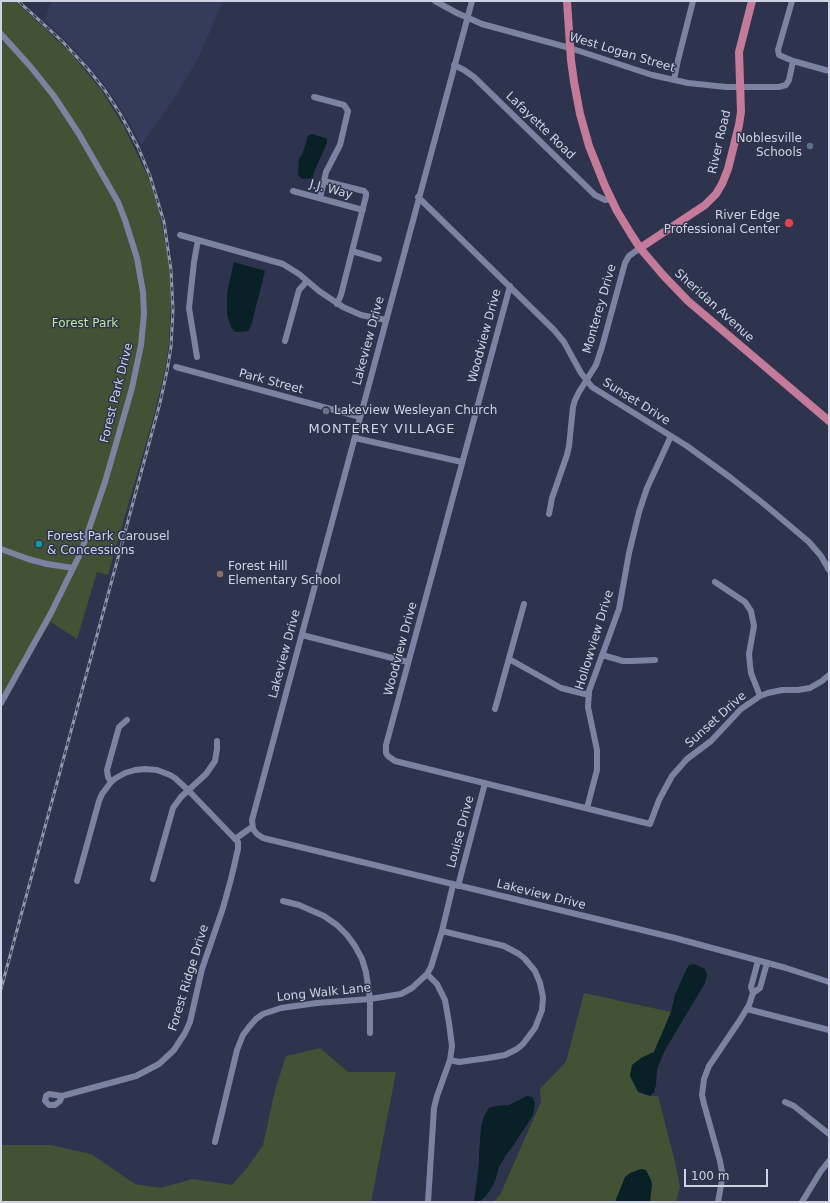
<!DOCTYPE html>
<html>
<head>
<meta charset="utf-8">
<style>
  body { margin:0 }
  #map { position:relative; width:830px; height:1203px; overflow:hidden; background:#2e344d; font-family:"DejaVu Sans",sans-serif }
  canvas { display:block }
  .frame { position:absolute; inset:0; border:2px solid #ced2e2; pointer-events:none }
  .scale { position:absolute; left:684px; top:1169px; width:84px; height:18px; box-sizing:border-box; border:2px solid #ced2e2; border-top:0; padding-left:5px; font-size:12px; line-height:14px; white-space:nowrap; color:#ced2e2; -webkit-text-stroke:3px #2e344d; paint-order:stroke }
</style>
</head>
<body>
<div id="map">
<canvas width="830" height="1203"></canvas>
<div class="frame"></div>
<div class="scale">100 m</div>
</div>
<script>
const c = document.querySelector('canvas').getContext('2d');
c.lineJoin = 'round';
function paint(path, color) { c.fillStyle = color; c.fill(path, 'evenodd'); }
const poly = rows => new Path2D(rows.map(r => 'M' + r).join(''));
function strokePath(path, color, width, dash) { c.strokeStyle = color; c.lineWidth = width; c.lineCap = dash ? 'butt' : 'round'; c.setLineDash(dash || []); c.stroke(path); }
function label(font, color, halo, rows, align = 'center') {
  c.font = font + ' "DejaVu Sans",sans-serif'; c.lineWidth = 3; c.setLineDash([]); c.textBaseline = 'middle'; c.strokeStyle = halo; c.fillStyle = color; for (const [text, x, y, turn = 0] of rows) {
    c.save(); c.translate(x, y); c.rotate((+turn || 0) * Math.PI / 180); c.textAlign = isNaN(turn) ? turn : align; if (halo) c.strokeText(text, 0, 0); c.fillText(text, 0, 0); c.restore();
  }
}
paint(poly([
  [51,1,223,1,199,57,176,96,141,145,129,122,116,101,103,83,73,48,45,20]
]), '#353b5b');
paint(poly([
  [1,1,15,1,69,51,102,91,124,127,148,177,159,210,169,263,171,296,169,342,165,370,154,415,108,575,97,572,77,639,51,622,1,699],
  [584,993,671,1012,654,1052,641,1058,650,1096,658,1096,675,1162,680,1187,676,1202,493,1202,500,1195,541,1102,540,1089,566,1062],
  [320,1048,348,1072,396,1072,371,1202,1,1202,1,1145,51,1145,91,1154,135,1184,160,1188,193,1179,232,1185,247,1168,263,1145,275,1090,286,1056]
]), '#435235');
paint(poly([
  [312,134,325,138,327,139,327,143,314,172,313,176,313,178,302,179,298,175,299,158,302,155,308,136],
  [234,262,265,271,251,326,248,331,237,332,234,331,231,327,227,315,227,293],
  [694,964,705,969,707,975,705,983,665,1050,657,1069,656,1085,654,1092,650,1096,638,1092,630,1076,632,1065,641,1058,654,1052,671,1012,675,995,686,970,689,965],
  [527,1096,532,1097,535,1103,533,1115,513,1146,506,1155,499,1167,495,1181,491,1189,485,1197,479,1202,474,1202,479,1163,479,1153,481,1127,484,1116,489,1108,495,1106,509,1105],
  [641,1169,646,1170,651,1180,652,1185,650,1202,615,1202,625,1177,630,1173]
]), '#082026');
strokePath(poly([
  [435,1,457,13,482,24,570,48,652,75,688,83,726,87,779,87,786,85,789,80,793,61],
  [472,1,252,820,253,829,257,834,263,838,675,938,786,968,829,982],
  [792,1,778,50,779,55,793,61,829,71],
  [1,34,30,66,54,96,79,134,118,202,125,220,137,258,143,292,144,314,141,345,132,388,105,482,81,552,51,613,1,703],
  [454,65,464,70,474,77,595,195,605,200,611,199],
  [674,80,678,60,693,1],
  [314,97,344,105,348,111,340,145,326,172,320,198],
  [324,181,364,191,366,193,366,196,341,295,337,304],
  [293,191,363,210],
  [418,197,554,330,564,342,581,373,592,387,687,446,731,478,764,504,809,542,821,556,829,570],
  [180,235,283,264,299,274,319,291,343,307,361,315,386,320],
  [352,251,379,259],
  [510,286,386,745,386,753,388,756,395,761,650,824,659,800,672,776,687,759,711,741,741,709,760,696,768,693,782,690,798,690,810,688,822,681,829,675],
  [285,341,299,290,307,281],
  [197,357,189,308,194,262,198,240],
  [176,367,360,417],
  [355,438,462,462],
  [549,514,552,498,567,455,569,446,573,407,575,400,579,392,596,365,602,347,625,263,629,256,640,248],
  [1,549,28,559,47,564,73,568],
  [715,582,745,602,751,611,754,626,749,654,750,665,751,673,760,696],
  [302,635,408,662],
  [602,655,623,661,632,661,655,660],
  [509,659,561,688,589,695],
  [495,709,524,604],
  [111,782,108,777,107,770,119,727,127,720],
  [587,808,597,770,597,750,588,707,589,691,619,609,629,553,639,512,647,488,671,436],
  [235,839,252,827],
  [153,879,173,808,181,797,206,774,215,761,217,749,217,741],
  [458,886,485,783],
  [283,901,299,905,324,916,337,925,347,935,355,946,362,959,366,972,370,999,370,1033],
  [442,931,504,946,519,954,525,959,535,971,540,983,543,997,542,1010,535,1028,523,1044,517,1049,505,1055,488,1058,459,1062,450,1060],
  [427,974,437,984,445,1000,449,1023,452,1046,450,1060,437,1096,434,1108,428,1202],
  [753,993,751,987,758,961],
  [747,1009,829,1030],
  [62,1096,60,1101,55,1105,49,1105,45,1101,46,1096,49,1094,62,1096,136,1076,159,1064,174,1050,185,1033,190,1022,202,969,223,908,231,879,238,849,238,842,188,790,175,778,170,775,157,770,145,769,135,770,125,773,116,778,111,782,102,794,99,801,77,881],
  [785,1102,794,1106,829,1134],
  [215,1142,237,1050,243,1035,249,1027,256,1019,263,1014,281,1008,317,1003,370,999,401,994,412,988,427,974,431,967,442,931,453,885],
  [718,1202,722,1180,722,1172,720,1161,704,1104,702,1095,704,1079,709,1066,740,1020,749,1005,753,993,760,988,767,963],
  [802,1202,821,1171,829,1161]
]), '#7c83a1', 6);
strokePath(poly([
  [567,1,571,60,574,82,580,114,589,146,605,186,617,211,631,234,640,248,663,275,688,301,829,421],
  [640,248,705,205,716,194,722,184,728,169,739,125,741,112,739,52,752,1]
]), '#c37b99', 8);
const rail = poly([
  [1,989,160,403,167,371,171,347,173,310,171,270,164,222,150,176,138,147,121,115,104,89,88,69,62,41,18,1]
]);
strokePath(rail, '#9297aa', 3);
strokePath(rail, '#2e344d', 1.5, [4.5]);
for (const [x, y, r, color] of [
  [810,146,4,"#5c6f8a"],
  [789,223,5,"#e0444e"],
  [326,411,4,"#6b7280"],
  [39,544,4,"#0f9aa8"],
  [220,574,4,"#8d6e63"]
]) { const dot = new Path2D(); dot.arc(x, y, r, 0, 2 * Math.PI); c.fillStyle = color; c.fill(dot); strokePath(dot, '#2e344d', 1.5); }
label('12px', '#ced2e2', '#2e344d', [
  ["West Logan Street",622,53,17],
  ["Lafayette Road",540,126,44],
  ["River Road",720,142,-77],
  ["J.J. Way",331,190,15],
  ["Sheridan Avenue",714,306,42],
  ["Monterey Drive",600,309,-74],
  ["Woodview Drive",485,336,-75],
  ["Lakeview Drive",369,341,-75],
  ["Park Street",271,382,15],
  ["Forest Park Drive",117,393,-76],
  ["Sunset Drive",636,402,32],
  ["Hollowview Drive",595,640,-73],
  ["Woodview Drive",401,649,-75],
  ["Lakeview Drive",285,654,-75],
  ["Sunset Drive",716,720,-42],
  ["Louise Drive",461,832,-75],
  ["Lakeview Drive",541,895,14],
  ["Forest Ridge Drive",189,978,-73],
  ["Long Walk Lane",324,993,-6]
]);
label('12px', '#ced2e2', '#2e344d', [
  ["Noblesville",802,139,"right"],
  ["Schools",802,153,"right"],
  ["River Edge",780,216,"right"],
  ["Professional Center",780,230,"right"],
  ["Lakeview Wesleyan Church",334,411],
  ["Forest Park Carousel",47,537],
  ["& Concessions",47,551],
  ["Forest Hill",228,567],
  ["Elementary School",228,581]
], 'left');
label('12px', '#bfe79a', '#2e344d', [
  ["Forest Park",85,324]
]);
c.letterSpacing = '1px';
label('13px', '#ced2e2', '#2e344d', [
  ["MONTEREY VILLAGE",382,430]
]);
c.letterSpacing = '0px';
</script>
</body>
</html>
